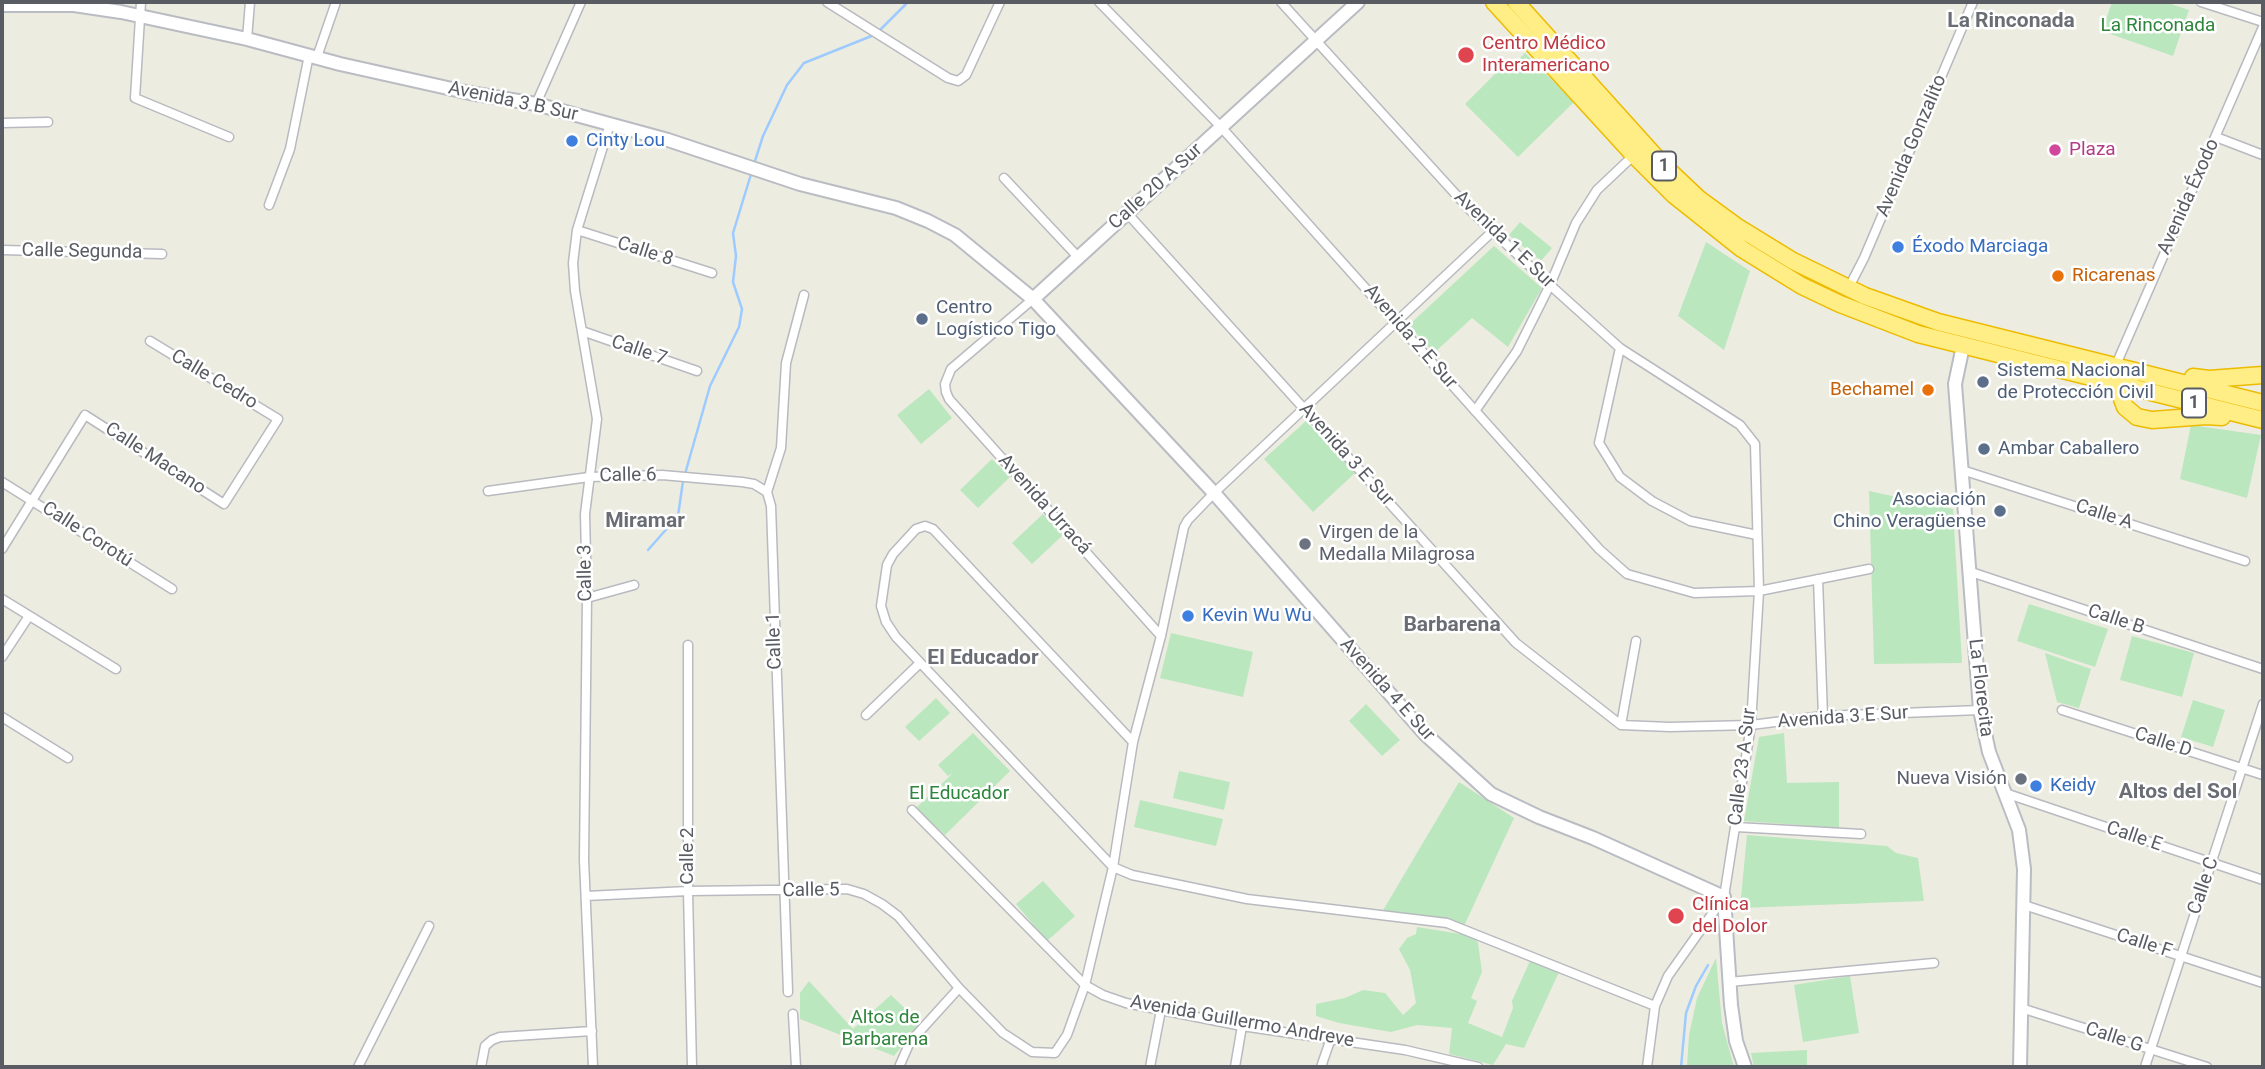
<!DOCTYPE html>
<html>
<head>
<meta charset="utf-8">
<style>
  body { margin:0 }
  #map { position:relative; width:2265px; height:1069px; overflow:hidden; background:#edece0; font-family:Roboto,sans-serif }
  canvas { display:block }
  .frame { position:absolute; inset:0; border:4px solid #595c62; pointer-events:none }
</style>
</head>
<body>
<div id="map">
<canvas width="2265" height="1069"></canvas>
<div class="frame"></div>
</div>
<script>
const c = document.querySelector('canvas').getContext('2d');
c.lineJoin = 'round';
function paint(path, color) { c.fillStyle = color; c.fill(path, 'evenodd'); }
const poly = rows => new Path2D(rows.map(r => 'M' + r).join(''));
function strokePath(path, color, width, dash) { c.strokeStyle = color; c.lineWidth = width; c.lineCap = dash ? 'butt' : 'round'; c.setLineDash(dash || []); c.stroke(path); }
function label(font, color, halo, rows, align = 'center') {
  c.font = font + ' Roboto,sans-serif'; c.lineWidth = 5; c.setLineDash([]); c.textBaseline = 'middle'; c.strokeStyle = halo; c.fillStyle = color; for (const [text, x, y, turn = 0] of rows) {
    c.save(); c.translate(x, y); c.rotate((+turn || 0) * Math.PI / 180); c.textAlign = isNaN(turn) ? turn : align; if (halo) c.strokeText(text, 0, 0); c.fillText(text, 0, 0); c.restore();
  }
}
paint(poly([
  [2112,2,2165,2,2189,10,2173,56,2102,31],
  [1525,53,1574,102,1518,157,1465,104,1504,65,1509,69],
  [1520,222,1552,248,1541,261,1509,235],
  [1706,242,1750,271,1724,350,1678,316],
  [1494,246,1542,288,1508,347,1472,318,1434,353,1409,325],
  [929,389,952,418,921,444,897,415],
  [1306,421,1355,473,1313,512,1264,459],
  [2191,425,2261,435,2247,498,2180,479],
  [992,459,1010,477,978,508,960,490],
  [1869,491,1953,509,1962,663,1874,664],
  [1043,514,1063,535,1032,564,1012,543],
  [2029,604,2108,629,2095,667,2017,641],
  [1171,633,1253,652,1243,697,1160,678],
  [2132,636,2194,653,2182,697,2120,680],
  [2045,653,2091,669,2079,708,2057,702],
  [936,698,950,713,919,741,905,727],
  [2193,700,2225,710,2213,747,2181,737],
  [1366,704,1400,740,1382,756,1349,721],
  [973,733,1010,771,945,835,916,808,953,773,948,776,938,765],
  [1784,733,1787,783,1839,782,1839,828,1744,821,1759,737],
  [1179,771,1230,782,1224,810,1173,798],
  [1459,782,1514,818,1464,926,1444,918,1382,912],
  [1140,800,1223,819,1216,846,1134,827],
  [1747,835,1887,846,1896,853,1918,858,1924,901,1740,908],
  [1043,881,1075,916,1047,941,1016,904],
  [1417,927,1473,936,1478,943,1482,972,1471,998,1477,1001,1468,1023,1502,1037,1513,1008,1512,1001,1530,961,1559,972,1524,1048,1506,1044,1493,1065,1449,1054,1452,1028,1417,1025,1391,1032,1339,1023,1316,1016,1316,1004,1345,998,1363,990,1385,993,1403,1015,1416,1003,1410,970,1399,949,1407,938,1416,934],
  [1716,958,1722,1023,1734,1067,1687,1067,1689,1035,1697,998],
  [1850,976,1859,1033,1803,1042,1794,985],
  [809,981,853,1029,891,995,920,1023,894,1056,800,1019,800,993],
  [1807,1050,1807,1067,1754,1067,1751,1053]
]), '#bae7be');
strokePath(poly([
  [879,31,908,2],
  [754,164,763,136,787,85,804,63,874,35],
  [685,474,710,386,739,327,742,309,733,282,736,256,733,233,752,171],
  [648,550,678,516,683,481],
  [1681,1067,1686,1013,1696,986,1708,965]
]), '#9ecbff', 2.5);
const street = poly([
  [141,2,135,98,229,137],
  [827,2,948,78,958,81,966,75,1000,2],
  [1099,2,1221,127,1599,549,1627,574,1694,593,1759,591,1869,569],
  [1281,2,1470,210,1550,285,1620,348,1740,425,1755,444,1759,591,1751,725,1724,897,1668,976,1655,1006,1647,1067],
  [2201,2,2263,22],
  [247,39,250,2],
  [317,57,336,2],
  [536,104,581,2],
  [2,123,48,122],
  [2216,137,2263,155],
  [1004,178,1078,257],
  [269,205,290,149,309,55],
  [1127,213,1516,643,1621,725,1670,727,1751,725,1823,716,1980,710],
  [577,230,712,273],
  [2,250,162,254],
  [1848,289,1864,258,1973,2],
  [1033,299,951,369,945,384,946,392,949,399,1161,636],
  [582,331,697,371],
  [1620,348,1599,443,1620,477,1652,501,1690,521,1757,535],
  [2115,367,2263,27],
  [1475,411,1517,351,1550,285,1576,223,1597,190,1634,155],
  [1962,470,2245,561],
  [2,482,172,589],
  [488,491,589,477,662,475,742,482,754,484,767,492],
  [2,549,85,415,224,504,278,419,150,341],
  [1968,571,2263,669],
  [1818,579,1823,716],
  [587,598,634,585],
  [2,599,116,669],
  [688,645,688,891,692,1067],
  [2,657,29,616],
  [2062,710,2263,775],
  [866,715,920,663],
  [2,717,68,758],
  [1621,725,1636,641],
  [1133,742,933,529,925,526,916,529,893,554,887,565,881,606,886,622,896,637,1113,867,1132,875,1247,899,1447,923,1655,1006],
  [2005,793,2263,880],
  [912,810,1085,985,1103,995,1126,1003,1242,1026,1405,1050,1478,1067],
  [1736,827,1861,834],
  [586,896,688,891,847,889,864,894,882,904,898,916,959,988,1003,1033,1032,1052,1055,1053,1067,1035,1085,985,1113,867,1133,742,1161,636,1184,527,1188,520,1214,493,1493,231],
  [2024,905,2263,983],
  [1729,982,1934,963],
  [788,992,771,506,767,492,781,448,786,363,804,295],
  [2021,1008,2207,1067],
  [793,1014,796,1067],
  [358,1067,429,926],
  [481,1067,485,1046,492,1040,500,1037,592,1031],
  [593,1067,584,860,587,598,585,514,597,419,575,291,573,263,577,230,610,124],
  [899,1067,910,1042,959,988],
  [1150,1067,1161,1010],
  [1235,1067,1242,1026],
  [1321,1067,1331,1038],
  [2145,1067,2263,704]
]);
const secondary = poly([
  [2,5,74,5,121,12,247,39,340,64,470,93,536,104,668,140,800,184,896,208,928,221,955,235,1033,299,1214,493,1425,734,1491,794,1539,817,1593,838,1724,897,1731,1005,1736,1041,1745,1067],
  [1033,299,1358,2],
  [1963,346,1955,384,1980,710,1989,752,2019,830,2024,869,2020,1067]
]);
const highway = poly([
  [1494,2,1634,155,1674,195,1742,249,1802,286,1840,304,1918,334,2263,420],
  [1516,2,1663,165,1699,199,1736,226,1793,261,1865,296,1938,322,2263,403],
  [2193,377,2209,379,2263,375],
  [2130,381,2124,386,2122,399,2125,407,2137,417,2152,420,2206,416,2222,417]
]);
strokePath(street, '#b8bac0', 11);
strokePath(secondary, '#b9bcc3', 16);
strokePath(highway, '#edbb00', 19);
strokePath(street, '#fff', 8);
strokePath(secondary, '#fff', 12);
strokePath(highway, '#ffed85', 16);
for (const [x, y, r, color] of [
  [1466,55,9,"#e0444e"],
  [572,141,7,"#3f7fe0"],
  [2055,150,7,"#d1479c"],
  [1898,247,7,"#3f7fe0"],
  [2058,276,7,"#e8710a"],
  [922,319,7,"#5c6f8a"],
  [1983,382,7,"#5c6f8a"],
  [1928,390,7,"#e8710a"],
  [1984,449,7,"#5c6f8a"],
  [2000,511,7,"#5c6f8a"],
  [1305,544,7,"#6b7280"],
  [1188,616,7,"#3f7fe0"],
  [2021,779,7,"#6b7280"],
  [2036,786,7,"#3f7fe0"],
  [1676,916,9,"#e0444e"]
]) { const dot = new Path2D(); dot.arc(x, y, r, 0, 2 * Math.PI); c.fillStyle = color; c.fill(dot); strokePath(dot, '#fff', 2.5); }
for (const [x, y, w] of [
  [1664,166,24],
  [2194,403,24]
]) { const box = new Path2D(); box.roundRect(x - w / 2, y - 14.5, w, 29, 5); c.fillStyle = '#fff'; c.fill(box); strokePath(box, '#595c62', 2); }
label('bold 18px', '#595c62', null, [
  ["1",1664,166],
  ["1",2194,403]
]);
label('19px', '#2e853b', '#fff', [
  ["La Rinconada",2158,26],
  ["El Educador",959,794],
  ["Altos de",885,1018],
  ["Barbarena",885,1040]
]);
label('19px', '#be3a42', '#fff', [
  ["Centro Médico",1482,44],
  ["Interamericano",1482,66],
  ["Clínica",1692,905],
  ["del Dolor",1692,927]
], 'left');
label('19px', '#595c62', '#fff', [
  ["Avenida 3 B Sur",513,102,12],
  ["Avenida Gonzalito",1912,146,-67],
  ["Calle 20 A Sur",1156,187,-42],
  ["Avenida Éxodo",2189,197,-66],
  ["Avenida 1 E Sur",1504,240,44],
  ["Calle Segunda",82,252,1],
  ["Calle 8",645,252,18],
  ["Avenida 2 E Sur",1410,337,49],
  ["Calle 7",639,351,19],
  ["Calle Cedro",214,380,31],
  ["Avenida 3 E Sur",1346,455,48],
  ["Calle Macano",155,459,33],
  ["Calle 6",628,476,-1],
  ["Avenida Urracá",1044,505,48],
  ["Calle A",2104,515,18],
  ["Calle Corotú",87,535,33],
  ["Calle 3",586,573,-91],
  ["Calle B",2116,620,18],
  ["Calle 1",775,641,-92],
  ["La Florecita",1980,688,83],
  ["Avenida 4 E Sur",1387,690,48],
  ["Avenida 3 E Sur",1843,718,-4],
  ["Calle D",2163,743,18],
  ["Calle 23 A Sur",1743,767,-83],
  ["Calle E",2134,837,19],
  ["Calle 2",688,856,-90],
  ["Calle C",2204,886,-71],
  ["Calle 5",811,891,-1],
  ["Calle F",2144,944,18],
  ["Avenida Guillermo Andreve",1242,1022,10],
  ["Calle G",2114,1038,18]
]);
label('19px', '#366cbe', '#fff', [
  ["Cinty Lou",586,141],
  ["Éxodo Marciaga",1912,247],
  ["Kevin Wu Wu",1202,616],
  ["Keidy",2050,786]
], 'left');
label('19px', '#b23c85', '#fff', [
  ["Plaza",2069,150]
], 'left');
label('19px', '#c56008', '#fff', [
  ["Ricarenas",2072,276],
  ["Bechamel",1914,390,"right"]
], 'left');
label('19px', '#4e5e75', '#fff', [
  ["Centro",936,308],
  ["Logístico Tigo",936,330],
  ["Sistema Nacional",1997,371],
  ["de Protección Civil",1997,393],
  ["Ambar Caballero",1998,449],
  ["Asociación",1986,500,"right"],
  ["Chino Veragüense",1986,522,"right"]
], 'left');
label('19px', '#5b616d', '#fff', [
  ["Virgen de la",1319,533],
  ["Medalla Milagrosa",1319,555],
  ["Nueva Visión",2007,779,"right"]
], 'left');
label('bold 21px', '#6a6e74', '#fff', [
  ["La Rinconada",2011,22],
  ["Miramar",645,522],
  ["Barbarena",1452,626],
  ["El Educador",983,659],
  ["Altos del Sol",2178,793]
]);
</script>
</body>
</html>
